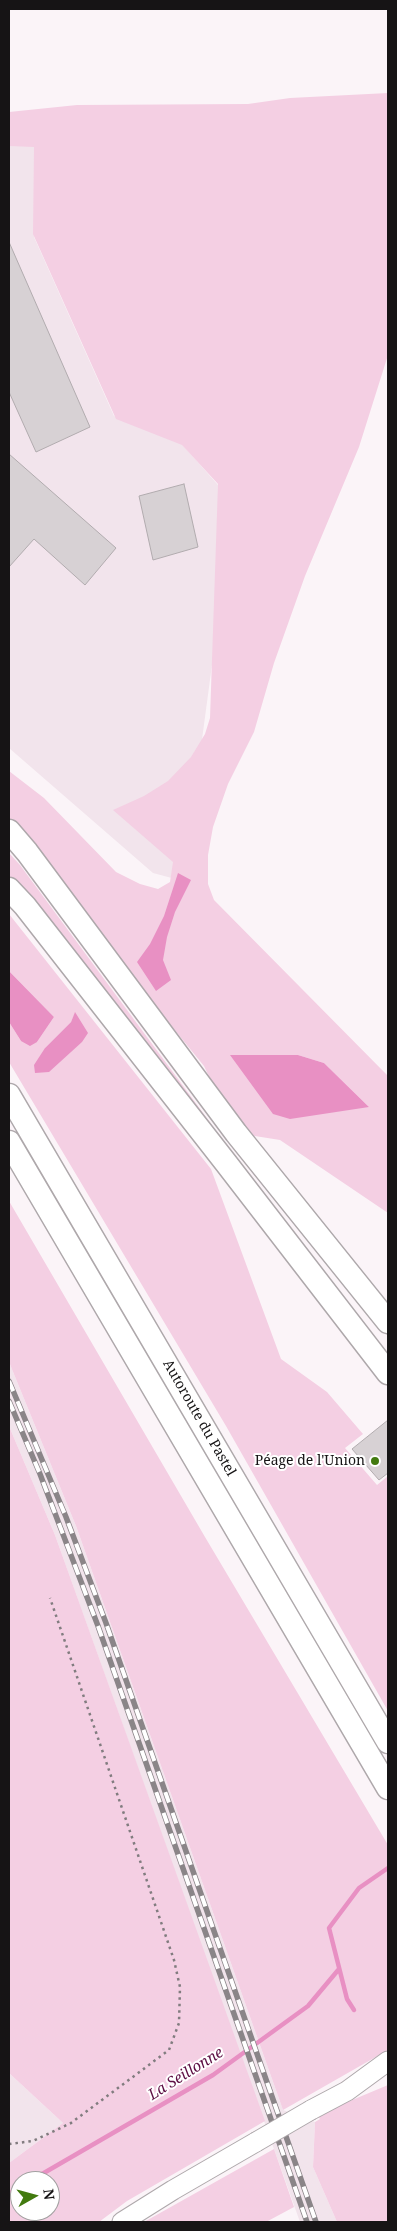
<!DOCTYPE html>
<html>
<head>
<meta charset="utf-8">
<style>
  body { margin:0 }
  #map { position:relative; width:397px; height:2231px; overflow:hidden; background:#fbf4f8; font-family:"Noto Serif",serif }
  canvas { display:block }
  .frame { position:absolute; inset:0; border:10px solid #161415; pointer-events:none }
  .north { position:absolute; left:10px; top:2171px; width:50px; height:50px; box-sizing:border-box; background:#fff; border:1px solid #a2a1a1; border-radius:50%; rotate:83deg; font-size:14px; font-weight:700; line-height:20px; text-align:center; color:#161415 }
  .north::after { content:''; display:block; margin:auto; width:18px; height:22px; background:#427a0f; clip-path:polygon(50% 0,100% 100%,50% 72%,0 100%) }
</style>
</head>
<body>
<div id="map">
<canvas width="397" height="2231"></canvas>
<div class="frame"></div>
<div class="north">N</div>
</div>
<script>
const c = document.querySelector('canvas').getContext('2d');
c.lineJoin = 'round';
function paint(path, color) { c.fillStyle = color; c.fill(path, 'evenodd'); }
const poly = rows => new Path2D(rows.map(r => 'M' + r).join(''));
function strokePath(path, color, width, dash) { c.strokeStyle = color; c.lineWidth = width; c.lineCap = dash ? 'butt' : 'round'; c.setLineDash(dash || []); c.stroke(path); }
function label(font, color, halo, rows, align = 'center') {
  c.font = font + ' "Noto Serif",serif'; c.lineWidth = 4; c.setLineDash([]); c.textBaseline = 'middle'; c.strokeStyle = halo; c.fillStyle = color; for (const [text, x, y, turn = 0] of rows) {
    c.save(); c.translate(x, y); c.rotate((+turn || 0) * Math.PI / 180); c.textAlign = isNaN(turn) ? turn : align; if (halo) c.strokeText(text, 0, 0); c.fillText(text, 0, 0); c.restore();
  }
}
paint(poly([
  [35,123,34,237,114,416,180,442,218,485,220,550,214,650,183,881,153,873,9,748,9,125],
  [9,1362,76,1526,283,2110,315,2122,313,2167,337,2222,300,2222,55,1535,9,1426],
  [9,2073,63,2123,9,2163]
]), '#f2e4ec');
paint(poly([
  [388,93,388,355,359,447,305,576,274,663,254,732,228,784,213,827,208,855,208,884,214,900,388,1076,388,1213,280,1140,236,1133,204,1066,9,827,9,771,44,798,116,872,140,884,158,889,170,882,173,862,113,810,144,796,168,781,191,757,205,734,210,718,218,484,182,445,116,419,33,234,34,147,9,146,9,112,77,105,248,104,290,98],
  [231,1055,298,1055,324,1063,369,1107],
  [9,853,20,865,237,1159,9,879],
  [9,914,211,1169,281,1359,327,1392,363,1434,345,1448,377,1485,388,1476,388,1711,226,1426,9,1062,9,1022,21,1041,37,1042,54,1017,9,971],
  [75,1013,82,1042,45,1048,71,1022],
  [9,1201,205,1537,388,1845,388,2050,283,2110,76,1526,9,1362],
  [9,1426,55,1535,265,2121,127,2201,99,2222,9,2222,9,2163,63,2123,9,2073],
  [20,2181,50,2181,50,2211,20,2211],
  [388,2085,388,2222,337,2222,313,2167,315,2122,320,2119,318,2116,326,2111],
  [274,2149,294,2207,266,2222,144,2222]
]), '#f4cfe3');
paint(poly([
  [178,873,191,880,175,912,167,937,163,960,171,980,156,991,137,962,150,944,164,916],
  [9,971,54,1017,37,1042,30,1046,21,1041,9,1022],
  [75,1012,88,1033,82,1042,49,1072,35,1073,34,1065,45,1048,71,1022],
  [230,1055,298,1055,324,1063,369,1107,290,1119,273,1114]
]), '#e890c3');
strokePath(poly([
  [354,2010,347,1999,329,1928,359,1888,388,1868],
  [30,2181,213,2075,308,2006,339,1969],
  [9,2194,20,2187]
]), '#e890c3', 4.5);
const building = poly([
  [9,242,90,427,36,452,9,392,9,242],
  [9,454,116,548,85,585,34,539,9,567,9,454],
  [184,484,198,547,153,560,139,496,184,484],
  [388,1420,388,1473,379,1480,352,1449,388,1420]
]);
paint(building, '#d7d1d4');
strokePath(building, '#b2acaf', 1);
const major = poly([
  [311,2110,347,2091,388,2061],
  [122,2222,173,2190,256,2142]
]);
const highway = poly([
  [9,831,27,852,236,1133,388,1322],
  [9,889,25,906,226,1163,388,1373],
  [9,1095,388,1742],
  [9,1142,388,1788]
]);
strokePath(major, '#aea8ab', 21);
strokePath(highway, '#aea8ab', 25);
strokePath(poly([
  [9,2144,33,2141,71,2123,169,2050,179,2023,180,1987,174,1960,50,1598]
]), '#817c7f', 2.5, [2.5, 4]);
strokePath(major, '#fff', 19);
strokePath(highway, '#fff', 22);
const rail = poly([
  [9,1381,66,1517,106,1623,316,2222],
  [9,1401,40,1474,98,1626,307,2222]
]);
strokePath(rail, '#8a8588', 5.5);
strokePath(rail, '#fff', 4, [11]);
const majorBridge = poly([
  [256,2142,311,2110]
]);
strokePath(majorBridge, '#aea8ab', 21, []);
strokePath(majorBridge, '#fff', 19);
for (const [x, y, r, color] of [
  [375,1461,5,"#427a0f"]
]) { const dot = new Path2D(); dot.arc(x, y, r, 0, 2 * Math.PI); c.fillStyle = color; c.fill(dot); strokePath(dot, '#fff', 2); }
label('14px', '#161415', '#fff', [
  ["Autoroute du Pastel",199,1418,60]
]);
label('14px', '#161415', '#fff', [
  ["Péage de l'Union",365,1461]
], 'right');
label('italic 15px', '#5d0f44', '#fff', [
  ["La Seillonne",186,2074,-32]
]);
</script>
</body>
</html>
